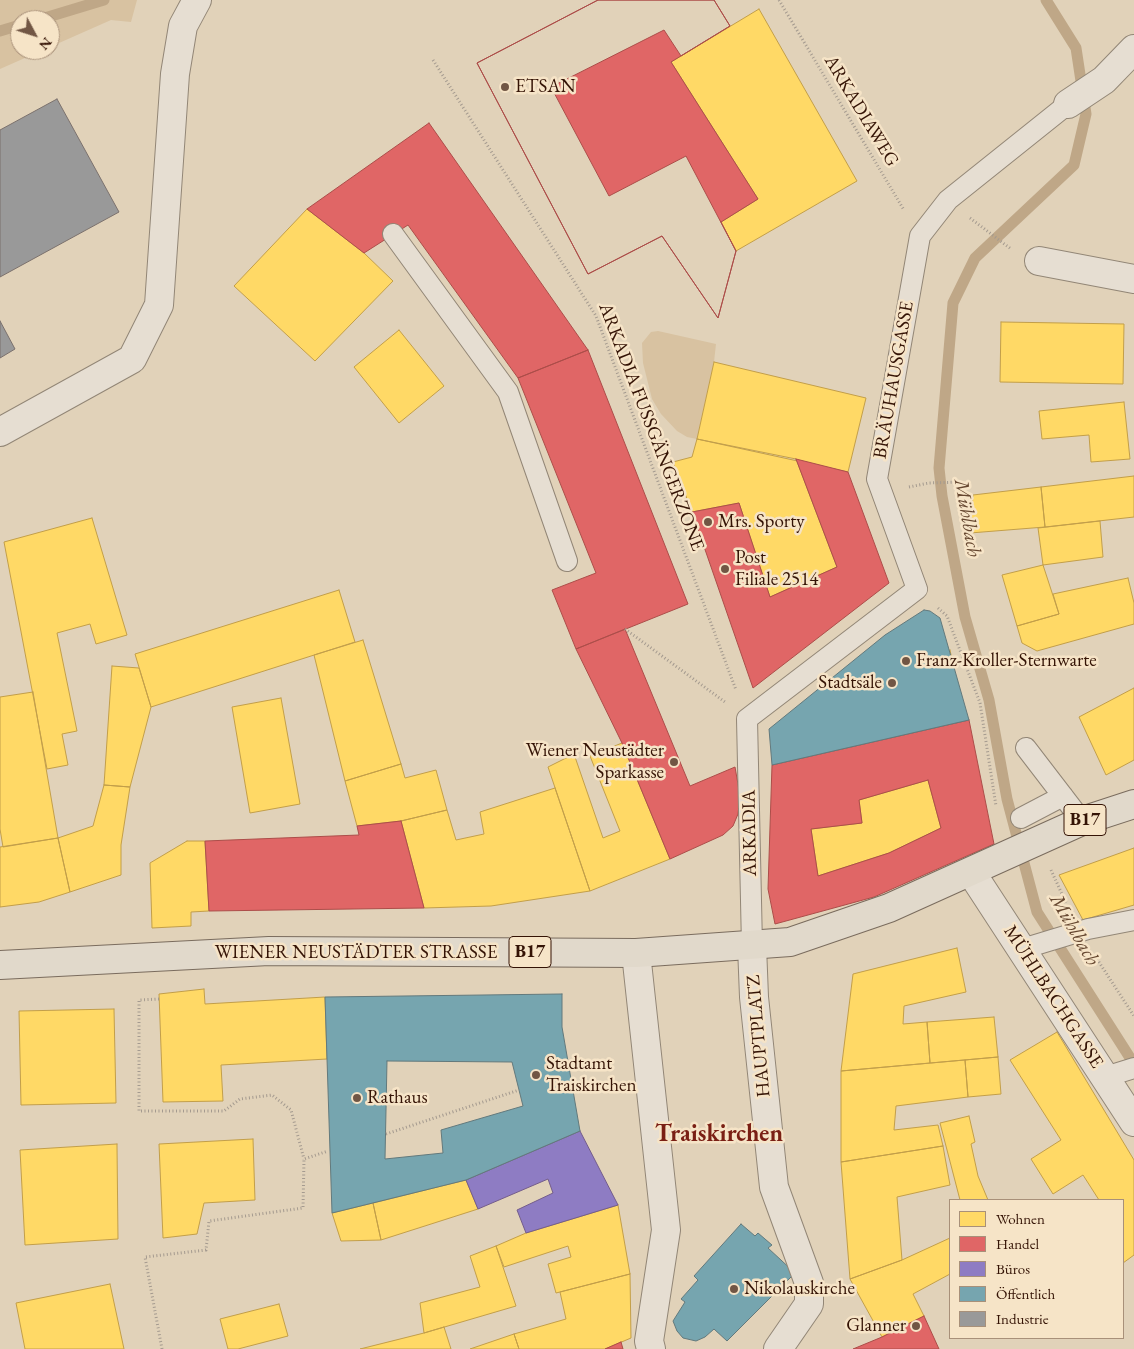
<!DOCTYPE html>
<html>
<head>
<meta charset="utf-8">
<style>
  body { margin:0 }
  #map { position:relative; width:1134px; height:1349px; overflow:hidden; background:#e1d2b9; font-family:"EB Garamond",serif }
  canvas { display:block }
  .legend { position:absolute; left:949px; top:1199px; width:175px; height:140px; box-sizing:border-box; background:#f6e4c7; border:1px solid #a89079; margin:0; padding:6px 9px; list-style:none; font-size:15px; color:#341305 }
  .legend li { display:flex; align-items:center; gap:10px; height:25px }
  .legend b { width:25px; border:1px solid #a89079 }
  .north { position:absolute; left:10px; top:10px; width:50px; height:50px; box-sizing:border-box; background:#f6e4c7; border:1px solid #a89079; border-radius:50%; rotate:130deg; font-size:14px; font-weight:700; line-height:20px; text-align:center; color:#341305 }
  .north::after { content:''; display:block; margin:auto; width:18px; height:22px; background:#715644; clip-path:polygon(50% 0,100% 100%,50% 72%,0 100%) }
</style>
</head>
<body>
<div id="map">
<canvas width="1134" height="1349"></canvas>
<ul class="legend">
<li><b style="height:14px;background:#ffd966"></b>Wohnen</li>
<li><b style="height:14px;background:#e06666"></b>Handel</li>
<li><b style="height:14px;background:#8e7cc3"></b>Büros</li>
<li><b style="height:14px;background:#76a5af"></b>Öffentlich</li>
<li><b style="height:14px;background:#999"></b>Industrie</li>
</ul>
<div class="north">N</div>
</div>
<script>
const c = document.querySelector('canvas').getContext('2d');
c.lineJoin = 'round';
function paint(path, color) { c.fillStyle = color; c.fill(path, 'evenodd'); }
const poly = rows => new Path2D(rows.map(r => 'M' + r).join(''));
function strokePath(path, color, width, dash) { c.strokeStyle = color; c.lineWidth = width; c.lineCap = dash ? 'butt' : 'round'; c.setLineDash(dash || []); c.stroke(path); }
function label(font, color, halo, rows, align = 'center') {
  c.font = font + ' "EB Garamond",serif'; c.lineWidth = 5; c.setLineDash([]); c.textBaseline = 'middle'; c.strokeStyle = halo; c.fillStyle = color; for (const [text, x, y, turn = 0] of rows) {
    c.save(); c.translate(x, y); c.rotate((+turn || 0) * Math.PI / 180); c.textAlign = isNaN(turn) ? turn : align; if (halo) c.strokeText(text, 0, 0); c.fillText(text, 0, 0); c.restore();
  }
}
paint(poly([
  [0,0,137,0,131,22,111,20,50,47,50,20,20,20,20,50,43,50,0,69],
  [658,331,716,344,714,362,697,439,687,437,677,431,661,414,652,399,643,363,642,343,651,332]
]), '#d8c2a1');
const homes = poly([
  [759,9,857,181,736,251,721,222,758,199,671,62,759,9],
  [307,209,364,253,393,281,315,361,234,286,307,209],
  [1001,322,1124,324,1123,384,1000,382,1001,322],
  [399,330,444,386,399,423,354,367,399,330],
  [714,362,866,398,848,472,697,439,714,362],
  [1124,402,1130,459,1091,462,1089,435,1042,439,1039,411,1124,402],
  [697,439,796,459,837,567,770,597,739,503,692,512,673,462,692,457,697,439],
  [1134,476,1134,517,1045,527,1041,487,1134,476],
  [1041,487,1045,527,970,533,973,495,1041,487],
  [92,518,127,635,96,644,90,624,57,633,77,731,62,734,68,765,47,769,4,542,92,518],
  [1100,521,1103,557,1043,565,1038,528,1100,521],
  [1043,565,1059,614,1017,626,1002,575,1043,565],
  [1128,578,1134,603,1134,624,1037,651,1022,643,1017,626,1059,614,1053,594,1128,578],
  [339,590,355,642,151,707,135,654,339,590],
  [363,640,401,764,345,781,314,655,363,640],
  [950,650,954,669,932,682,921,681,916,677,914,668,918,662,950,650],
  [112,666,139,668,151,707,130,787,104,785,112,666],
  [1134,688,1134,760,1106,775,1079,717,1134,688],
  [33,692,58,838,3,847,0,829,0,697,33,692],
  [281,698,300,804,250,813,232,707,281,698],
  [622,743,670,859,590,891,548,767,574,754,603,838,620,831,590,756,622,743],
  [401,764,405,778,436,770,447,810,401,821,357,826,345,781,401,764],
  [928,780,941,828,889,853,818,876,811,829,862,823,859,800,928,780],
  [104,785,130,787,121,845,121,875,70,892,58,838,93,826,104,785],
  [555,788,590,891,491,906,424,908,401,821,447,810,456,840,484,834,480,812,555,788],
  [58,838,70,892,39,902,0,907,0,847,58,838],
  [187,841,205,841,209,911,191,912,191,926,152,928,150,863,187,841],
  [1134,848,1134,905,1083,920,1059,875,1134,848],
  [957,948,966,992,904,1006,903,1024,927,1022,930,1063,841,1071,853,974,957,948],
  [204,989,205,1004,325,997,327,1059,221,1065,223,1101,163,1102,159,994,204,989],
  [114,1009,116,1103,21,1105,19,1011,114,1009],
  [994,1017,998,1057,930,1063,927,1022,994,1017],
  [1057,1032,1134,1160,1134,1255,1123,1263,1123,1200,1099,1200,1083,1175,1053,1194,1031,1159,1061,1140,1010,1060,1057,1032],
  [998,1057,1001,1094,968,1097,965,1060,998,1057],
  [965,1060,968,1097,896,1106,894,1130,938,1125,943,1146,841,1162,841,1071,965,1060],
  [969,1116,975,1142,971,1144,978,1176,988,1200,960,1200,940,1123,969,1116],
  [253,1139,255,1200,204,1203,197,1234,163,1238,159,1144,253,1139],
  [117,1144,118,1239,25,1245,20,1150,117,1144],
  [943,1146,950,1185,897,1197,902,1260,850,1279,841,1162,943,1146],
  [466,1180,478,1209,381,1240,373,1203,466,1180],
  [373,1203,381,1240,341,1241,332,1213,373,1203],
  [618,1205,630,1274,556,1293,548,1264,571,1257,568,1246,504,1267,496,1246,526,1233,618,1205],
  [950,1238,950,1274,913,1294,924,1316,882,1337,850,1279,902,1260,950,1238],
  [496,1246,516,1306,424,1333,420,1303,480,1287,470,1256,496,1246],
  [630,1274,631,1338,605,1349,519,1349,514,1334,566,1319,560,1292,630,1274],
  [110,1284,124,1349,25,1349,16,1303,110,1284],
  [279,1304,288,1336,238,1349,228,1349,220,1319,279,1304],
  [444,1327,451,1349,360,1349,424,1333,444,1327],
  [514,1334,519,1349,470,1349,514,1334]
]);
paint(homes, '#ffd966');
strokePath(homes, '#c29e49', 1);
const shops = poly([
  [598,0,714,0,730,26,671,62,758,199,721,222,736,251,718,318,662,236,588,274,477,63,598,0],
  [598,0,714,0,730,26,681,56,664,30,551,87,609,196,686,156,736,251,718,318,662,236,588,274,477,63,598,0],
  [429,123,588,350,518,378,408,225,364,253,307,209,429,123],
  [588,350,688,604,576,649,552,590,596,573,518,378,588,350],
  [796,459,848,472,889,583,753,688,692,512,739,503,770,597,837,567,796,459],
  [625,629,690,786,735,767,740,796,738,814,733,826,723,835,670,859,622,743,576,649,625,629],
  [969,720,994,844,874,897,775,924,768,889,772,765,969,720],
  [928,780,941,828,889,853,818,876,811,829,862,823,859,800,928,780],
  [401,821,424,908,209,911,205,841,359,835,357,826,401,821],
  [924,1316,939,1349,853,1349,882,1337,924,1316],
  [621,1342,623,1349,605,1349,621,1342]
]);
paint(shops, '#e06666');
strokePath(shops, '#ac4d49', 1);
const offices = poly([
  [580,1131,618,1205,526,1233,517,1210,553,1193,548,1179,478,1209,466,1180,580,1131]
]);
paint(offices, '#8e7cc3');
strokePath(offices, '#735c8a', 1);
const public = poly([
  [924,610,930,611,940,618,969,720,772,765,769,729,885,635,924,610],
  [562,994,562,1027,580,1131,466,1180,332,1213,325,997,562,994],
  [387,1061,512,1062,523,1106,441,1130,443,1153,385,1159,387,1061],
  [741,1224,755,1236,758,1233,772,1245,768,1248,795,1273,727,1341,714,1329,705,1337,696,1341,683,1338,677,1331,673,1321,685,1302,681,1299,698,1280,694,1276,741,1224]
]);
paint(public, '#76a5af');
strokePath(public, '#62797c', 1);
const industry = poly([
  [57,99,119,212,0,277,0,130,57,99],
  [0,321,15,349,0,358,0,321]
]);
paint(industry, '#999');
strokePath(industry, '#7b716d', 1);
strokePath(poly([
  [1046,0,1076,48,1086,114,1074,165,975,258,953,303,939,468,942,496,965,617,989,700,1007,799,1037,912,1134,1064],
  [38,20,104,0],
  [0,31,20,25]
]), '#bfa787', 11);
const lane = poly([
  [393,234,508,392,567,561],
  [1026,748,1082,821],
  [1021,818,1063,796],
  [752,946,747,719,917,589,877,479,920,236,948,200,1068,104],
  [1022,949,1088,929,1134,920],
  [1105,1077,1134,1068]
]);
const street = poly([
  [1068,104,1104,80,1134,49],
  [1039,261,1134,279],
  [0,432,132,359,159,305,175,74,183,26,197,0],
  [971,872,1134,1122],
  [752,946,754,997,774,1187,809,1283,809,1304,778,1349],
  [636,953,666,1230,649,1341,651,1349]
]);
const primary = poly([
  [0,965,269,951,636,953,790,942,889,908,1082,821,1134,804]
]);
strokePath(lane, '#928676', 22);
strokePath(street, '#928676', 30);
strokePath(primary, '#7a6c5e', 30);
strokePath(poly([
  [779,0,904,210],
  [433,60,596,316,736,690],
  [970,218,1011,249],
  [909,487,929,483,961,482],
  [938,608,947,616,980,703,996,806],
  [625,629,725,702],
  [1051,870,1067,905],
  [1095,956,1134,1016],
  [159,999,139,1000,139,1111,224,1111,240,1099,272,1095,291,1110,304,1159],
  [386,1134,519,1090],
  [162,1349,145,1257,206,1250,209,1221,303,1208,304,1159,328,1151]
]), '#a49a8f', 3, [1, 2.5]);
strokePath(lane, '#e6ded2', 20);
strokePath(street, '#e6ded2', 28);
strokePath(primary, '#e1d9cb', 28);
for (const [x, y, r, color] of [
  [505,87,5,"#715644"],
  [708,522,5,"#715644"],
  [725,569,5,"#715644"],
  [906,661,5,"#715644"],
  [892,683,5,"#715644"],
  [674,762,5,"#715644"],
  [536,1075,5,"#715644"],
  [357,1098,5,"#715644"],
  [734,1289,5,"#715644"],
  [916,1326,5,"#715644"]
]) { const dot = new Path2D(); dot.arc(x, y, r, 0, 2 * Math.PI); c.fillStyle = color; c.fill(dot); strokePath(dot, '#f6e4c7', 2); }
for (const [x, y, w] of [
  [1085,820,42],
  [530,952,42]
]) { const box = new Path2D(); box.roundRect(x - w / 2, y - 15.5, w, 31, 4); c.fillStyle = '#f6e4c7'; c.fill(box); strokePath(box, '#341305', 1); }
label('bold 18px', '#341305', null, [
  ["B17",1085,820],
  ["B17",530,952]
]);
label('19px', '#341305', '#f6e4c7', [
  ["ETSAN",515,87],
  ["Mrs. Sporty",718,522],
  ["Post",735,558],
  ["Filiale 2514",735,580],
  ["Franz-Kroller-Sternwarte",916,661],
  ["Stadtsäle",882,683,"right"],
  ["Wiener Neustädter",664,751,"right"],
  ["Sparkasse",664,773,"right"],
  ["Stadtamt",546,1064],
  ["Traiskirchen",546,1086],
  ["Rathaus",367,1098],
  ["Nikolauskirche",744,1289],
  ["Glanner",906,1326,"right"]
], 'left');
label('19px', '#341305', '#f6e4c7', [
  ["ARKADIAWEG",861,111,59],
  ["BRÄUHAUSGASSE",894,380,-80],
  ["ARKADIA FUSSGÄNGERZONE",651,427,69],
  ["ARKADIA",750,833,-91],
  ["WIENER NEUSTÄDTER STRASSE",356,953],
  ["MÜHLBACHGASSE",1053,997,57],
  ["HAUPTPLATZ",759,1036,-95]
]);
label('italic 20px', '#664730', '#f6e4c7', [
  ["Mühlbach",967,518,80],
  ["Mühlbach",1074,930,60]
]);
label('bold 24px', '#7a1f14', '#f6e4c7', [
  ["Traiskirchen",719,1134]
]);
</script>
</body>
</html>
